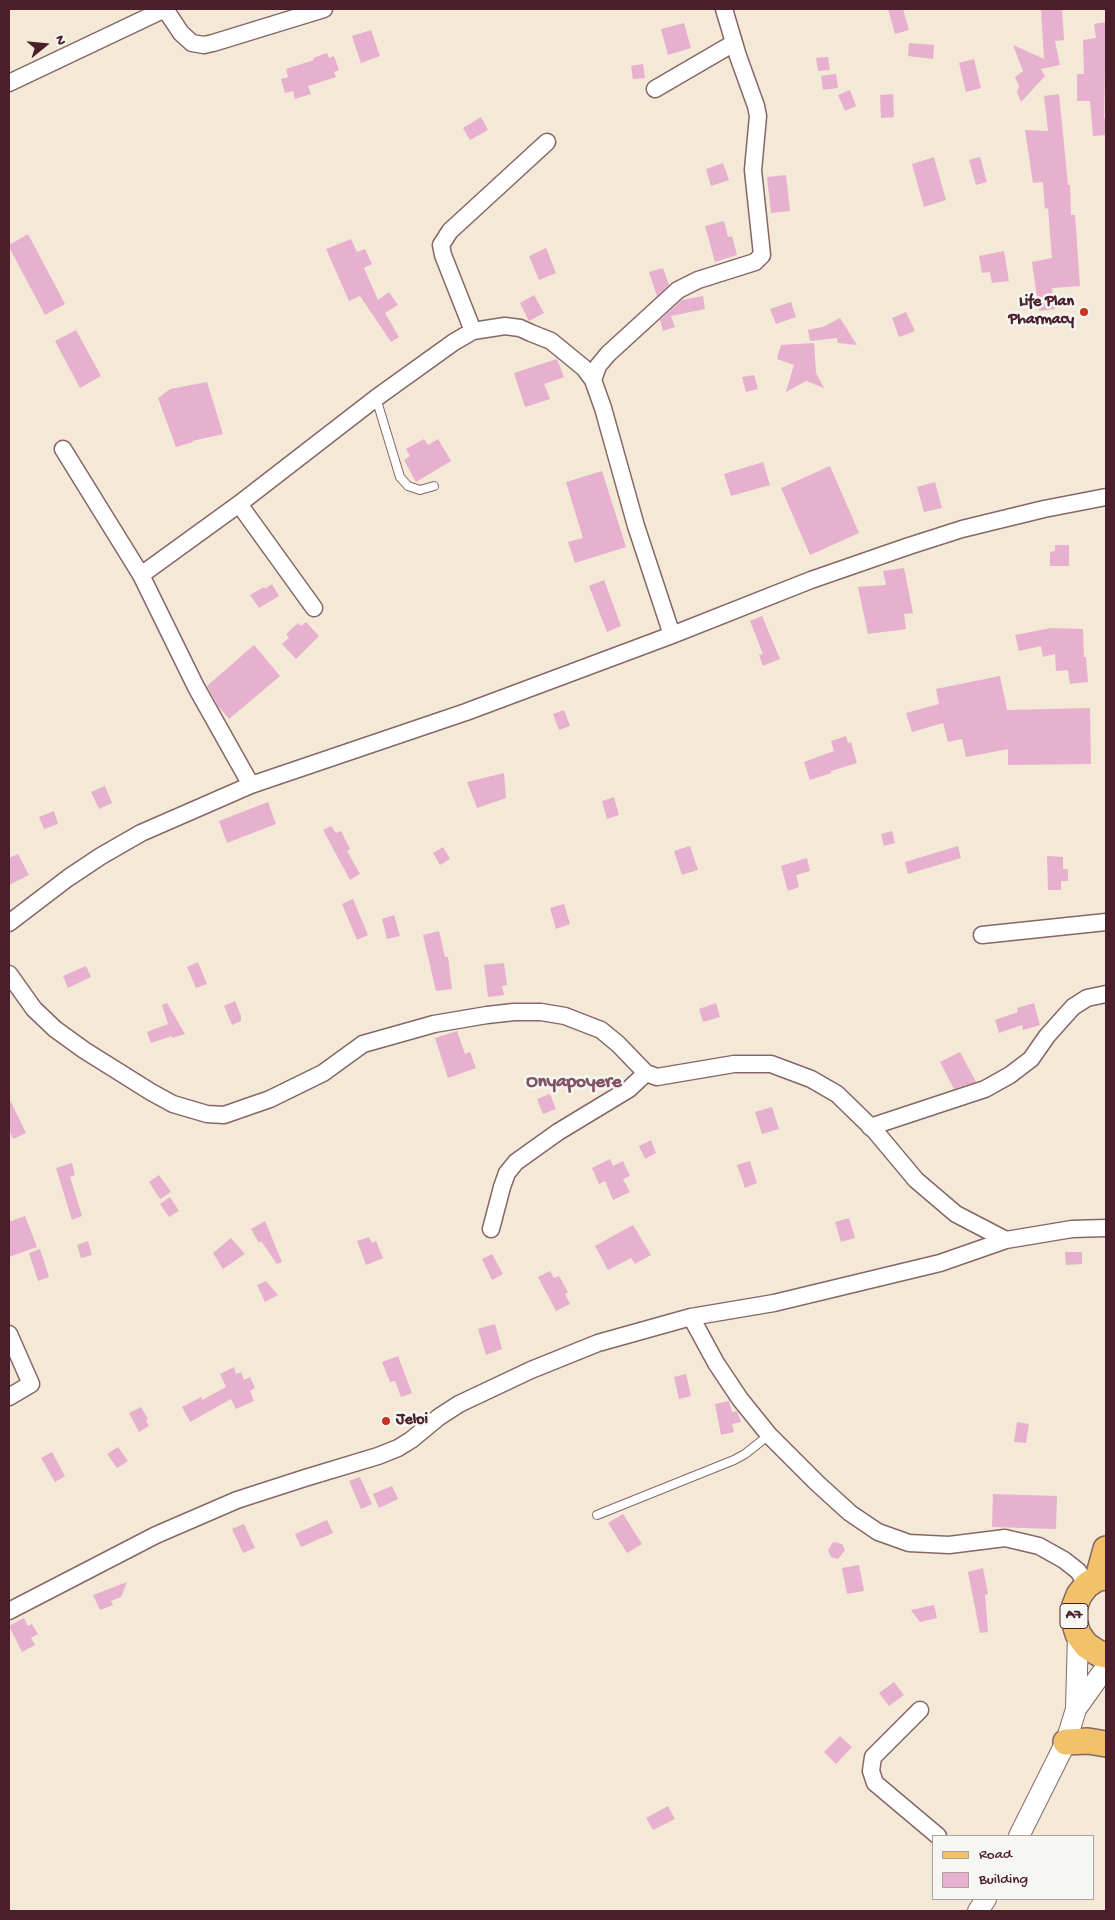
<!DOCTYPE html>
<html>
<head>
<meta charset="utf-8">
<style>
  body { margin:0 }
  #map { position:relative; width:1115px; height:1920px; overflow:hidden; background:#f4e9d7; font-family:"Gochi Hand",sans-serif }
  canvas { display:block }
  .frame { position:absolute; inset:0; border:10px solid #4a1f2b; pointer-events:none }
  .legend { position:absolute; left:932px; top:1835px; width:162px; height:65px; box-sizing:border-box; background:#f6f6f2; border:1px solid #b1a0a2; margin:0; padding:6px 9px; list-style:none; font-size:15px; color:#4a1f2b }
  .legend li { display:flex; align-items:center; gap:10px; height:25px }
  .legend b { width:25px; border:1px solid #b1a0a2 }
  .north { position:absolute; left:20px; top:20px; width:50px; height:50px; -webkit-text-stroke:4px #f6f6f2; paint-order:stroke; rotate:73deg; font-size:14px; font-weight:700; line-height:20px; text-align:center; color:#4a1f2b }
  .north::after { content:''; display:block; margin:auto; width:18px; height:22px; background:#4a1f2b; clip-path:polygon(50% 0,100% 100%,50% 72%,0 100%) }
</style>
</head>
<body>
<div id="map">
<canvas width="1115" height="1920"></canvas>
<div class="frame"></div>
<ul class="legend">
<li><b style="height:6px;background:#f2c26a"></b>Road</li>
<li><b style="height:14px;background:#e6b0ce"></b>Building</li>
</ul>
<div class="north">N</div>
</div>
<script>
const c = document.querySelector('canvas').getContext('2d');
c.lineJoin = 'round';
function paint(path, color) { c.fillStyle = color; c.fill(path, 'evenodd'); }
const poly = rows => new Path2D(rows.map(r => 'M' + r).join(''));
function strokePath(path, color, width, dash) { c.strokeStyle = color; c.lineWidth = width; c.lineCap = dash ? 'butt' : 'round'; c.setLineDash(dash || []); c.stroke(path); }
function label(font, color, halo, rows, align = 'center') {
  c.font = font + ' "Gochi Hand",sans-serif'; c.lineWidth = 5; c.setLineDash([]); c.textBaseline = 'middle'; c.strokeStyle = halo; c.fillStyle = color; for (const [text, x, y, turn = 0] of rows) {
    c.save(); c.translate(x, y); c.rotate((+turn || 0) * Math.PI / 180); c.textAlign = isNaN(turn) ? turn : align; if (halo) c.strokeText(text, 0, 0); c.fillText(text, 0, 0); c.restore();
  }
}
paint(poly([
  [888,9,903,9,909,30,895,34],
  [1041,9,1062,9,1064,40,1055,41,1060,65,1041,69,1045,76,1021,102,1017,92,1019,86,1015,77,1023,71,1013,45,1044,59],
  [1106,22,1104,118,1106,118,1106,135,1093,136,1090,101,1077,101,1077,74,1084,74,1083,40,1096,38,1094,24],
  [684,23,691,48,668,55,661,29],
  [371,30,380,56,361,63,352,36],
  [909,43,934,45,933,59,908,56],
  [327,53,329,58,334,56,339,70,334,72,336,77,308,86,311,94,295,99,293,91,285,93,281,79,288,77,286,69,314,60,313,58],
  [828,57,830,70,818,71,816,58],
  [974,59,981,88,966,92,959,63],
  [643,64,645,78,633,79,631,66],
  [836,74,838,88,823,90,821,76],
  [850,90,856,106,845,111,838,95],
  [893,94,894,117,881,118,880,95],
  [1059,94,1068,185,1070,185,1071,215,1075,215,1080,286,1052,288,1055,309,1039,311,1032,262,1052,258,1048,208,1045,209,1043,182,1033,183,1025,130,1048,131,1044,96],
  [481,117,488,130,470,140,463,128],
  [934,157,946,200,924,207,912,164],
  [980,157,987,182,976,185,969,160],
  [723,163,729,180,711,186,706,169],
  [786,175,790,211,771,213,767,177],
  [724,221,728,237,732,236,737,255,715,262,705,226],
  [28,234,65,304,45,315,9,247,9,245],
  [351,239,357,252,365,249,372,264,364,268,378,300,389,292,398,305,385,313,399,337,391,342,360,296,349,301,326,249],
  [546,248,556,273,539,280,529,256],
  [1004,251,1009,281,992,283,990,272,982,273,979,256],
  [663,268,669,285,657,296,649,272],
  [534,295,544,313,529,321,520,303],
  [703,296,705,309,671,316,675,327,663,331,660,320,682,300],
  [791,302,796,317,776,324,770,309],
  [906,312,915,331,899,337,892,318],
  [840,318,857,345,838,343,837,338,810,341,808,330,823,327],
  [76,330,101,376,80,388,55,341],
  [814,343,816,373,824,388,806,381,786,392,794,365,777,359,781,345],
  [557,359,564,377,544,384,550,399,525,407,514,373],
  [754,375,758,389,746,392,742,377],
  [207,382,223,434,192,441,193,442,176,447,158,398,170,389],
  [424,439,428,445,438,439,451,461,416,482,404,460,410,456,406,449],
  [763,462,770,485,731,496,724,474],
  [830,466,859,533,810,555,781,488],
  [602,471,626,547,575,563,568,542,583,538,566,482],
  [935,482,942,508,924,512,917,487],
  [1055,545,1069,545,1069,566,1050,566,1050,552,1055,551],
  [904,568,913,613,904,614,906,629,868,634,858,587,886,585,883,571],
  [604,580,621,626,607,632,589,586],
  [272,584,279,596,259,608,250,595,264,587,265,589],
  [762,616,780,659,763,666,759,655,763,654,750,621],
  [306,622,319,636,296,659,282,644,289,638,286,634,298,623,301,626],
  [1051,628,1083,629,1084,657,1086,657,1088,682,1070,684,1068,670,1056,671,1055,654,1043,657,1041,646,1019,651,1015,635],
  [254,645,280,676,229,719,218,706,207,686],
  [1000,676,1007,710,1090,708,1091,764,1008,765,1008,749,966,757,962,739,948,742,943,723,912,732,906,713,939,704,936,689],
  [564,710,570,726,559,730,553,714],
  [846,736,848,743,851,742,857,763,831,771,831,773,810,780,804,762,834,751,831,741],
  [504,773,506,798,477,808,467,782],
  [105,786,112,803,99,809,91,792],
  [614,797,619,815,607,819,602,801],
  [268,802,276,824,227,843,219,821],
  [54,811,58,824,44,829,39,817],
  [331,826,336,833,341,831,350,849,347,851,360,874,350,880,323,830],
  [892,831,895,843,884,846,881,834],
  [690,846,698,870,682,875,674,851],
  [958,846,961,858,908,874,905,862],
  [443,847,450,859,440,865,433,853],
  [18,854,29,875,9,885,9,858],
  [1047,856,1063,857,1063,869,1068,869,1068,881,1061,881,1061,890,1048,890],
  [807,858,810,871,796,875,799,887,788,891,781,866],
  [353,899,368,935,357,940,342,904],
  [564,904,570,924,556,929,550,908],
  [394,915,400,936,387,939,382,919],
  [439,931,445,957,448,957,452,989,436,991,423,935],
  [198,962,207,984,196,988,187,967],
  [504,963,507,985,502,986,504,995,488,997,484,965],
  [86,966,91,977,68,988,63,976],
  [235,1001,241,1016,241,1021,232,1025,224,1006],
  [167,1003,185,1034,172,1038,172,1036,151,1043,147,1032,168,1024,162,1005],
  [716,1003,720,1017,703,1022,699,1009],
  [1034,1003,1040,1025,1023,1030,1022,1025,999,1033,995,1020,1018,1012,1017,1008],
  [457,1031,465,1054,470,1052,476,1068,448,1078,435,1038],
  [960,1052,976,1082,954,1089,940,1062],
  [550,1094,556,1109,543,1114,537,1099],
  [9,1098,26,1133,13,1139,9,1129],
  [772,1107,779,1129,762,1134,755,1112],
  [651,1140,656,1153,645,1159,639,1146],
  [610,1159,613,1166,623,1161,630,1176,623,1179,630,1192,613,1200,605,1181,599,1184,592,1168],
  [750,1161,757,1183,745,1188,737,1165],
  [72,1163,75,1175,70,1177,82,1216,72,1220,56,1168],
  [159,1175,171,1192,160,1199,149,1182],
  [170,1197,179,1211,169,1217,160,1204],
  [25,1216,37,1247,9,1257,9,1222],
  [849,1218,855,1238,841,1242,835,1222],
  [265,1221,282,1262,277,1264,261,1241,259,1243,251,1229],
  [633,1225,651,1255,635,1264,631,1258,608,1270,595,1246],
  [369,1237,372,1243,376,1241,383,1258,366,1265,357,1241],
  [231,1238,245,1254,223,1269,213,1253],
  [88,1241,92,1255,81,1258,77,1245],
  [40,1249,49,1277,38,1281,29,1253],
  [1065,1252,1082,1252,1082,1264,1066,1265],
  [492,1254,503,1274,492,1280,482,1259],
  [550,1271,554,1278,559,1276,568,1292,565,1294,570,1304,556,1311,538,1277],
  [266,1281,278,1295,265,1302,257,1285],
  [495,1324,502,1349,486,1355,478,1329],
  [398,1356,412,1393,401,1397,395,1381,390,1382,382,1362],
  [234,1367,236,1374,241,1372,244,1380,250,1377,255,1388,250,1391,254,1401,236,1409,231,1399,190,1422,182,1407,201,1397,202,1400,226,1387,220,1374],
  [686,1374,691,1396,679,1399,674,1377],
  [729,1401,732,1412,737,1411,741,1422,732,1424,734,1432,721,1435,715,1404],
  [141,1407,148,1419,146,1420,149,1426,139,1432,129,1413],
  [1017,1422,1029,1424,1026,1443,1014,1442],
  [118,1447,128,1461,117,1468,107,1454],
  [52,1452,65,1476,55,1482,41,1458],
  [360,1477,372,1504,361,1509,349,1481],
  [392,1486,398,1499,379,1508,373,1494],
  [993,1494,1057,1496,1056,1529,992,1527],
  [623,1514,642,1544,627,1553,608,1523],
  [327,1520,333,1533,301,1547,295,1534],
  [244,1524,255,1548,243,1553,232,1529],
  [833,1542,842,1544,845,1550,838,1559,831,1557,828,1550],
  [859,1565,864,1591,847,1594,842,1568],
  [983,1568,988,1594,985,1595,988,1632,980,1633,968,1572],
  [127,1582,121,1597,111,1601,113,1605,100,1610,93,1595],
  [934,1605,937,1618,920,1622,911,1610],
  [24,1618,28,1626,32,1624,38,1634,31,1638,35,1645,22,1652,9,1626],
  [894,1682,904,1695,889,1706,879,1693],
  [840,1736,852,1747,836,1764,824,1752],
  [668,1806,675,1819,653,1830,646,1818]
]), '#e6b0ce');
const service = poly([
  [376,398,400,477,408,486,420,490,434,486],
  [597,1515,734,1460,745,1454,769,1435]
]);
const minor = poly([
  [9,83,165,9,181,33,192,43,204,45,213,43,324,9],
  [655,89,734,43],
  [473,331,443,255,441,245,450,231,547,142],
  [63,449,141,575,196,687,251,785],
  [239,504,314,608],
  [141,575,239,504,376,398,454,342,473,331,505,326,520,328,531,333,551,341,584,368,593,380],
  [672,635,636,526,603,408,593,380,598,366,608,354,678,290,698,280,755,262,762,255,753,170,758,116,756,106,738,56,724,9],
  [9,923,68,878,101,856,141,833,251,785,466,712,672,635,811,580,909,546,962,529,1044,509,1106,497],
  [982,935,1106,922],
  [9,974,34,1009,55,1029,84,1050,151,1092,173,1104,207,1114,224,1115,270,1099,323,1073,363,1044,434,1024,487,1015,514,1012,541,1012,565,1016,601,1030,618,1044,646,1073,657,1077,734,1064,771,1064,811,1079,837,1094,875,1131,916,1180,956,1214,1006,1240],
  [870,1127,985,1089,1010,1075,1031,1059,1047,1036,1073,1007,1087,998,1106,994],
  [491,1229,502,1187,507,1173,516,1162,558,1132,629,1089,646,1073],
  [691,1317,716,1363,740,1399,769,1435,817,1483,850,1513,878,1532,909,1543,949,1545,1005,1538,1039,1546,1064,1560,1078,1571,1087,1585],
  [9,1334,31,1384,9,1397],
  [9,1611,156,1535,237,1500,305,1478,378,1456,398,1448,411,1440,439,1417,459,1404,531,1370,598,1343,691,1317,774,1303,940,1263,1006,1240,1072,1229,1106,1228],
  [920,1710,873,1757,871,1771,875,1783,938,1836]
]);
const tertiary = poly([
  [1076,1709,1106,1667],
  [1019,1836,1066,1742,1076,1709,1078,1634],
  [978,1911,986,1899]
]);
const primary = poly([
  [1106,1577,1098,1578,1087,1585,1079,1595,1074,1608,1074,1621,1078,1634,1086,1645,1098,1653,1106,1655],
  [1098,1578,1106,1549],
  [1066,1742,1088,1741,1106,1744]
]);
strokePath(service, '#866667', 10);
strokePath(minor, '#866667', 19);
strokePath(tertiary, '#866667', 22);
strokePath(primary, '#866667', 28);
strokePath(service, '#fff', 8);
strokePath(minor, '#fff', 16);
strokePath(tertiary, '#fff', 20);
strokePath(primary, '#f2c26a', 25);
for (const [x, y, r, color] of [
  [1084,312,5,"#c8321e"],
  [386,1421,5,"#c8321e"]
]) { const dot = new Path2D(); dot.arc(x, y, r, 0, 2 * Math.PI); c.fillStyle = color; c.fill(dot); strokePath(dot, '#f6f6f2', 2); }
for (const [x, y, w] of [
  [1074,1616,28]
]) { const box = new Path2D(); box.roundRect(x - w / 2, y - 12.5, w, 25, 4); c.fillStyle = '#f6f6f2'; c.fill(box); strokePath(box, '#4a1f2b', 1); }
label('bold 15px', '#4a1f2b', null, [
  ["A7",1074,1616]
]);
label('bold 16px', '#4a1f2b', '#f6f6f2', [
  ["Life Plan",1074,303],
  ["Pharmacy",1074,321],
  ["Jeloi",396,1421,"left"]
], 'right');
label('bold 19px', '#815264', '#f6f6f2', [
  ["Onyapoyere",574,1083]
]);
</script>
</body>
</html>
